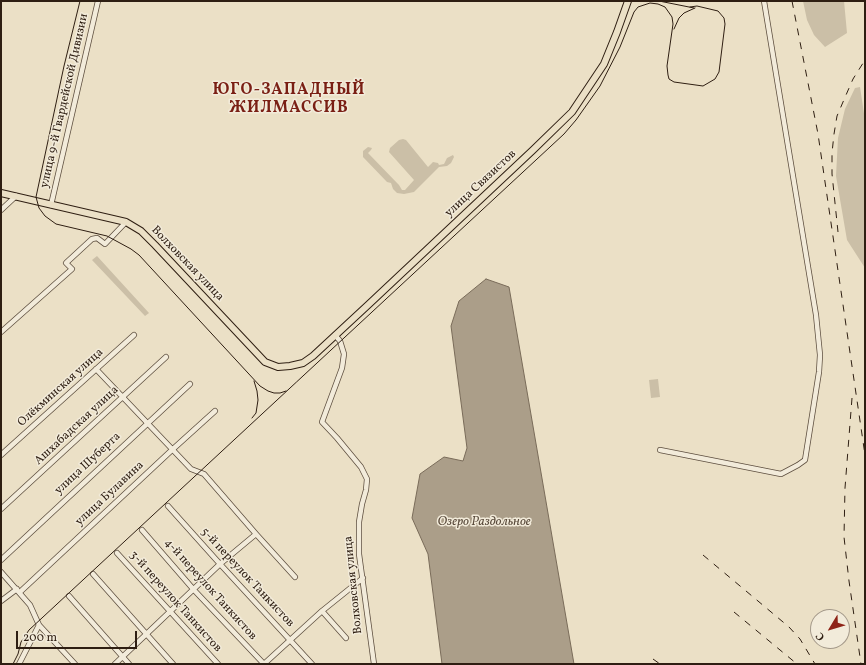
<!DOCTYPE html>
<html>
<head>
<meta charset="utf-8">
<style>
  body { margin:0 }
  #map { position:relative; width:866px; height:665px; overflow:hidden; background:#ebe0c6; font-family:Vollkorn,serif }
  canvas { display:block }
  .frame { position:absolute; inset:0; border:2px solid #2e1e12; pointer-events:none }
  .north { position:absolute; left:810px; top:609px; width:40px; height:40px; box-sizing:border-box; background:#f2ebda; border:1px solid #a4998a; border-radius:50%; rotate:232deg; font-size:11px; font-weight:700; line-height:16px; text-align:center; color:#2e1e12 }
  .north::after { content:''; display:block; margin:auto; width:14px; height:18px; background:#8f2418; clip-path:polygon(50% 0,100% 100%,50% 72%,0 100%) }
  .scale { position:absolute; left:16px; top:631px; width:121px; height:18px; box-sizing:border-box; border:2px solid #2e1e12; border-top:0; padding-left:5px; font-size:12px; line-height:14px; white-space:nowrap; color:#2e1e12; -webkit-text-stroke:3px #f2ebda; paint-order:stroke }
</style>
</head>
<body>
<div id="map">
<canvas width="866" height="665"></canvas>
<div class="frame"></div>
<div class="north">С</div>
<div class="scale">200 m</div>
</div>
<script>
const c = document.querySelector('canvas').getContext('2d');
c.lineJoin = 'round';
function paint(path, color) { c.fillStyle = color; c.fill(path, 'evenodd'); }
const poly = rows => new Path2D(rows.map(r => 'M' + r).join(''));
function strokePath(path, color, width, dash) { c.strokeStyle = color; c.lineWidth = width; c.lineCap = dash ? 'butt' : 'round'; c.setLineDash(dash || []); c.stroke(path); }
function label(font, color, halo, rows, align = 'center') {
  c.font = font + ' Vollkorn,serif'; c.lineWidth = 3; c.setLineDash([]); c.textBaseline = 'middle'; c.strokeStyle = halo; c.fillStyle = color; for (const [text, x, y, turn = 0] of rows) {
    c.save(); c.translate(x, y); c.rotate((+turn || 0) * Math.PI / 180); c.textAlign = isNaN(turn) ? turn : align; if (halo) c.strokeText(text, 0, 0); c.fillText(text, 0, 0); c.restore();
  }
}
paint(poly([
  [803,1,844,1,847,33,825,47,814,35,807,20],
  [860,87,865,120,865,268,847,240,836,176,838,138,845,109,855,88],
  [403,139,406,140,428,167,433,162,438,163,439,165,444,164,447,158,453,155,454,157,451,163,447,166,439,167,414,192,404,194,397,193,393,189,391,183,387,182,363,157,363,151,368,147,372,148,371,150,368,153,399,185,402,190,405,190,414,180,389,152,390,148,399,140],
  [97,256,149,313,145,316,92,260],
  [658,379,660,397,651,398,649,380]
]), '#cbbfa7');
const water = poly([
  [486,279,509,287,574,664,442,664,428,554,412,518,420,474,444,457,463,461,467,448,451,326,459,301,486,279]
]);
paint(water, '#ab9e89');
strokePath(water, '#796b59', 1);
const minor = poly([
  [51,205,98,1],
  [1,210,16,196],
  [1,332,72,269,66,263,92,239,97,238,105,244,126,222],
  [335,335,340,341,344,354,342,368,322,422,337,438,361,467,367,479,366,490,362,504,359,522,359,554,374,664],
  [96,369,191,469,204,474,256,534,295,577],
  [660,450,781,474,798,465,805,460,819,372,820,355,816,315,764,1],
  [1,455,134,335],
  [168,506,220,564,312,664],
  [1,509,166,357],
  [142,530,194,590,264,664],
  [117,553,218,664],
  [1,560,190,384],
  [1,572,30,605,39,625,75,664],
  [93,574,173,664],
  [20,592,173,449,215,411],
  [69,596,129,664],
  [1,601,17,589],
  [322,611,346,638],
  [19,664,39,625],
  [115,664,220,564,256,534],
  [264,664,322,611,363,578]
]);
const major = poly([
  [1,193,126,222,141,231,155,245,265,362,278,367,290,366,303,363,313,356,368,305,533,150,572,112,604,64,617,32,628,1]
]);
strokePath(minor, '#5d4e3f', 6);
strokePath(major, '#2e1e12', 8);
strokePath(minor, '#f2ebda', 4.5);
strokePath(major, '#ebe0c6', 6);
strokePath(poly([
  [80,1,64,66,36,197,39,208,45,216,56,224,107,236,131,249,139,255,260,386,268,391,274,393,280,393,286,391],
  [659,1,694,8],
  [674,29,679,18,684,13,695,8],
  [252,418,256,413,258,400,257,391,254,381],
  [13,664,18,654,21,642,29,630,564,134,576,120,600,86,620,47,634,12,638,7,650,3,658,4,665,7,672,17,673,24,667,66,668,75,669,79,674,82,703,86,715,79,719,72,725,24,724,18,718,11,697,6,690,7]
]), '#2e1e12', 1);
strokePath(poly([
  [792,1,818,134,865,455],
  [838,232,832,174,832,153,834,134,837,116,846,95,853,79,865,60],
  [852,398,845,488,844,537,849,581,861,664],
  [703,555,789,627,800,639,815,664],
  [734,612,797,664],
  [653,659,660,664],
  [647,663,648,664]
]), '#2e1e12', 1, [7, 7]);
label('12px', '#2e1e12', '#f2ebda', [
  ["улица 9-й Гвардейской Дивизии",65,101,-77],
  ["улица Связистов",481,184,-43],
  ["Волховская улица",187,264,46],
  ["Олёкминская улица",61,388,-42],
  ["Ашхабадская улица",77,426,-43],
  ["улица Шуберта",88,464,-43],
  ["улица Булавина",110,494,-43],
  ["5-й переулок Танкистов",247,578,47],
  ["Волховская улица",354,585,-96],
  ["4-й переулок Танкистов",210,590,48],
  ["3-й переулок Танкистов",175,602,48]
]);
label('italic 13px', '#5a4b3c', '#f2ebda', [
  ["Озеро Раздольное",484,523]
]);
c.letterSpacing = '1px';
label('bold 16px', '#7a1f14', '#f2ebda', [
  ["ЮГО-ЗАПАДНЫЙ",289,91],
  ["ЖИЛМАССИВ",289,109]
]);
c.letterSpacing = '0px';
</script>
</body>
</html>
